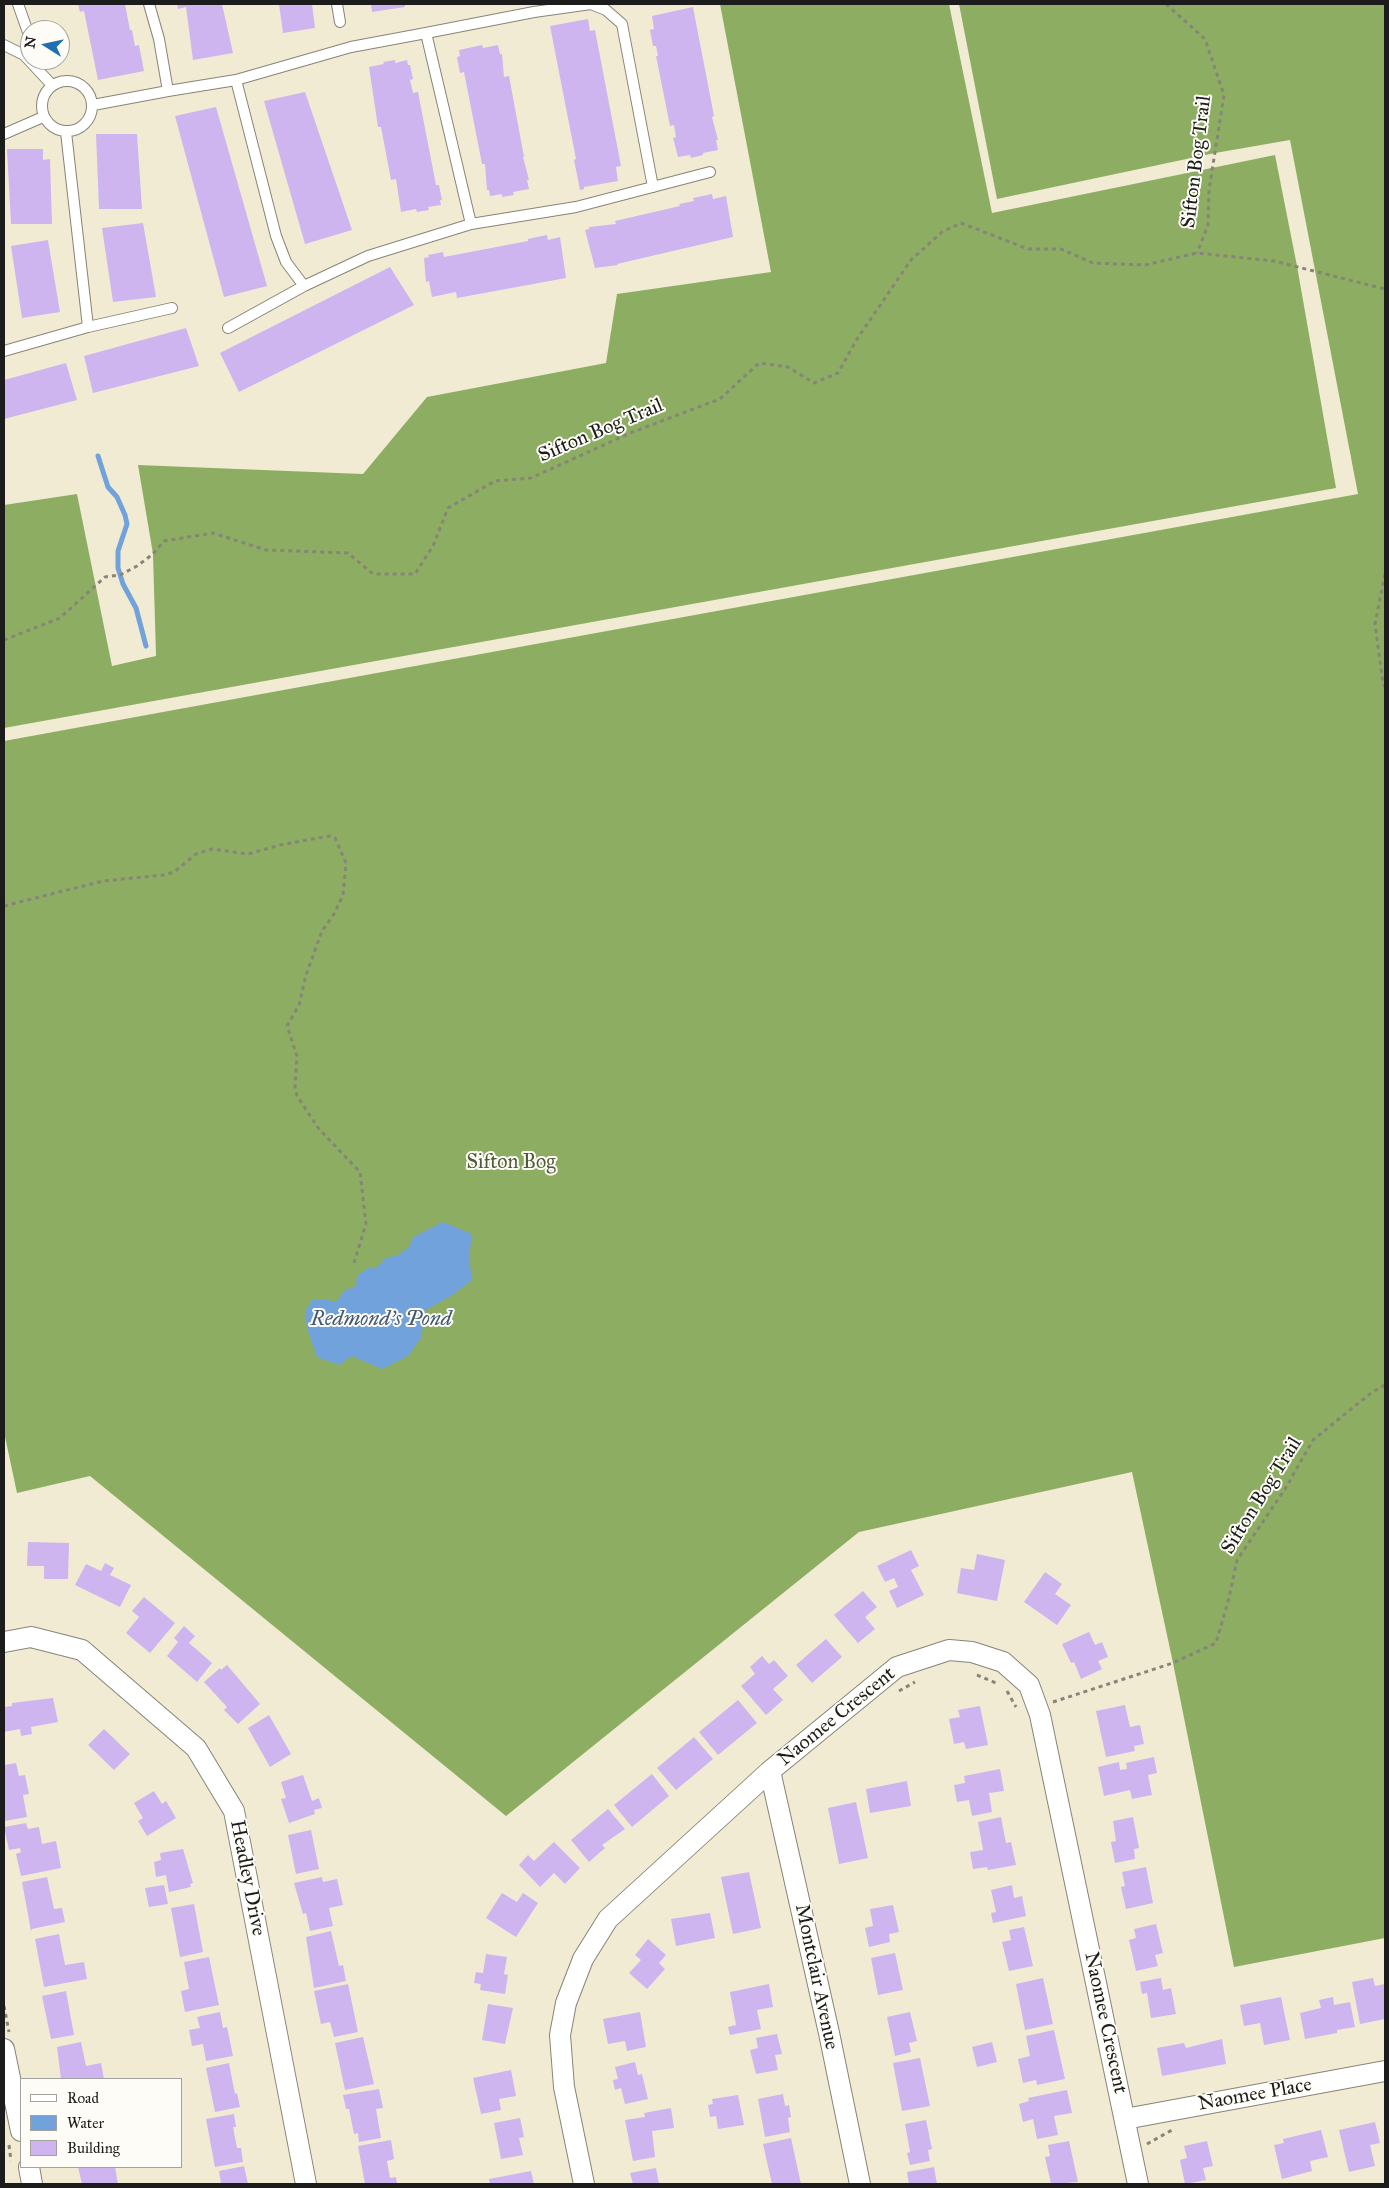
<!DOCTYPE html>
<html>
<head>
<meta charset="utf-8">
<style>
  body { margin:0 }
  #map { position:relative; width:1389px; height:2188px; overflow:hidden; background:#f2ebd4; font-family:"IM FELL Great Primer",serif }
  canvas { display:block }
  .frame { position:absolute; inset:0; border:5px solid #1c1c1c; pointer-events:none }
  .legend { position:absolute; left:20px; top:2078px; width:162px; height:90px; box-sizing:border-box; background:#fdfcf7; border:1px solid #a3a29f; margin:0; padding:6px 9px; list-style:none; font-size:15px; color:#1c1c1c }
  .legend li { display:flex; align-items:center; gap:10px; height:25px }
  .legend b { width:25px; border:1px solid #a3a29f }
  .north { position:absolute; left:20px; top:20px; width:50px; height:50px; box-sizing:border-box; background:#fdfcf7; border:1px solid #a3a29f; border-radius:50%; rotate:280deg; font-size:14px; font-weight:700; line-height:20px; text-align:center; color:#1c1c1c }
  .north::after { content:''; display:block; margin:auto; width:18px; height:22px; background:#1f6fb2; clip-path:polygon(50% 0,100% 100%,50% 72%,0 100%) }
</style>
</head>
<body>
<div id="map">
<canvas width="1389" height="2188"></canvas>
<div class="frame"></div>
<ul class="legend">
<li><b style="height:6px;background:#fff"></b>Road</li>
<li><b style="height:14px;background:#71a2dc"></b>Water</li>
<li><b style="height:14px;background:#ceb5ef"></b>Building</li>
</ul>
<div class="north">N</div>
</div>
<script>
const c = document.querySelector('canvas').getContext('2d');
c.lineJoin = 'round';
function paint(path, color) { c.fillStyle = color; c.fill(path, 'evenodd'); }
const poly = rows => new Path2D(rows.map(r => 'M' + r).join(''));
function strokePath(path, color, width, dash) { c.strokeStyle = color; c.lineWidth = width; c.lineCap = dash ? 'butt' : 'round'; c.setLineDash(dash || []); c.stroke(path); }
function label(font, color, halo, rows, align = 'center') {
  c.font = font + ' "IM FELL Great Primer",serif'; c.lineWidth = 4; c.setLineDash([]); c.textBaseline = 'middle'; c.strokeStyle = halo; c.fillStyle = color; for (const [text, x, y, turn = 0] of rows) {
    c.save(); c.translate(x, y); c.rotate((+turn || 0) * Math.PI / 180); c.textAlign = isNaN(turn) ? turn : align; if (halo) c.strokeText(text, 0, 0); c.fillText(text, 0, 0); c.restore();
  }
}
paint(poly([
  [720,4,949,4,992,213,1275,155,1297,266,1336,488,4,728,4,505,77,494,112,666,156,656,153,554,138,465,363,474,427,397,606,363,617,294,771,272],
  [959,4,1385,4,1385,1938,1234,1967,1173,1663,1132,1472,859,1532,506,1816,90,1476,17,1493,4,1432,4,741,1358,494,1290,140,1215,153,997,199]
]), '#8dae62');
paint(poly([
  [443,1222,472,1234,469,1257,472,1280,454,1294,426,1310,421,1338,408,1356,382,1369,352,1356,339,1365,317,1357,307,1328,305,1312,312,1300,323,1299,336,1302,344,1291,356,1286,357,1276,369,1267,374,1269,386,1258,398,1255,409,1247,413,1237]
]), '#71a2dc');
strokePath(poly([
  [98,456,108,487,117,497,125,515,127,524,118,551,118,568,123,584,136,608,146,646]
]), '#71a2dc', 5);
paint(poly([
  [78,4,125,4,130,30,132,30,135,46,139,45,144,71,98,80,84,11,80,12],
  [177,4,222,4,233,53,193,60,186,7,178,9],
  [279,4,312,4,315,28,283,33],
  [371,4,405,4,405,7,372,12],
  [693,7,714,116,712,117,718,140,716,140,718,150,703,153,703,155,691,158,690,155,678,157,673,138,676,137,674,125,670,126,656,56,658,56,656,46,653,46,650,30,654,29,652,16],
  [588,19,590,31,595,30,621,166,616,167,618,181,584,187,584,189,580,190,574,160,576,159,550,26],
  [482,45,483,48,498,45,500,54,502,54,504,77,509,76,524,157,523,157,529,180,527,180,529,189,513,192,514,195,502,197,502,194,490,196,489,190,487,190,485,164,482,164,464,72,460,73,457,57,460,56,459,50],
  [395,60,395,63,407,60,408,65,410,65,413,79,410,80,413,93,418,92,436,185,439,185,442,200,440,200,441,205,428,207,429,210,417,212,416,209,401,212,396,179,391,180,381,127,378,127,369,67,384,64,383,62],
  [305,92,352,230,305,244,264,101],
  [216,107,267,286,224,297,175,116],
  [96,134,137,134,142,209,99,209],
  [7,149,43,149,43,160,50,159,52,224,11,224],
  [712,194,713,199,726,196,733,237,617,264,618,265,595,268,585,230,589,229,589,227,616,224,615,221,680,206,679,204,694,201,693,198],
  [143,223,156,297,113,302,102,228],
  [547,235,548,240,560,237,566,278,457,298,456,292,432,297,429,281,426,282,424,258,429,257,428,255,443,252,444,257,528,241,528,239],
  [48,240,60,312,22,318,11,246],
  [390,267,414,305,239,392,220,353],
  [186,328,199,366,93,393,84,356],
  [66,363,77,400,4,419,4,380],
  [28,1542,69,1543,68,1579,44,1579,44,1566,27,1566],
  [911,1550,919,1566,911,1570,924,1595,897,1608,889,1591,898,1587,894,1578,885,1582,877,1566],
  [977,1554,1005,1560,997,1601,957,1593,961,1568,974,1570],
  [105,1563,114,1568,110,1575,131,1585,120,1607,75,1585,86,1564,101,1571],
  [1045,1572,1062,1584,1055,1594,1071,1605,1057,1625,1024,1602],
  [863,1591,877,1607,865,1617,875,1629,858,1643,834,1615],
  [144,1597,175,1623,150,1653,126,1633,139,1617,132,1611],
  [184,1626,195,1636,189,1643,212,1663,197,1682,167,1656,178,1642,174,1638],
  [1089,1632,1095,1645,1102,1642,1108,1657,1098,1661,1102,1669,1081,1679,1074,1662,1071,1663,1062,1644],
  [826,1639,842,1657,812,1683,796,1665],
  [762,1656,769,1664,774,1660,788,1676,773,1689,783,1700,766,1715,741,1686,755,1674,750,1667],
  [227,1665,260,1704,238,1724,224,1710,227,1707,204,1682,220,1668,221,1670],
  [53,1698,58,1722,31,1727,32,1734,21,1736,20,1729,4,1732,4,1707,12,1706,12,1703],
  [738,1700,757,1723,718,1755,699,1732],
  [1125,1705,1130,1727,1140,1725,1144,1744,1134,1746,1135,1751,1106,1757,1096,1711],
  [980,1706,988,1745,966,1749,964,1742,954,1744,949,1719,960,1717,958,1710],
  [269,1715,291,1754,270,1767,248,1728],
  [104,1729,130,1754,114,1770,88,1745],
  [694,1737,713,1759,676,1790,657,1768],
  [1154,1757,1157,1773,1148,1775,1152,1795,1132,1799,1130,1790,1104,1796,1098,1767,1119,1762,1120,1770,1127,1769,1126,1763],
  [16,1763,19,1776,25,1775,29,1794,23,1795,27,1817,5,1821,4,1765],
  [1000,1769,1004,1791,989,1793,992,1812,972,1816,969,1800,957,1802,954,1785,965,1783,964,1776],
  [652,1774,669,1796,632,1827,614,1805],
  [303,1775,312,1801,319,1798,322,1808,314,1810,315,1814,289,1823,281,1799,286,1798,281,1782],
  [907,1781,911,1806,870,1813,866,1789],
  [154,1791,162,1804,166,1801,176,1818,147,1836,138,1821,143,1818,134,1803],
  [856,1802,868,1858,839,1864,828,1808],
  [608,1809,625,1829,602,1845,605,1848,589,1862,571,1840],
  [1001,1817,1006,1843,1011,1842,1016,1865,988,1870,987,1867,973,1869,970,1852,983,1850,978,1822],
  [1133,1817,1139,1848,1134,1849,1135,1859,1115,1863,1111,1842,1116,1841,1113,1821],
  [26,1823,28,1829,39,1827,42,1844,56,1841,61,1868,21,1876,16,1854,21,1852,20,1848,9,1850,4,1827],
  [311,1830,319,1869,296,1874,288,1835],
  [554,1842,580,1868,565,1884,554,1873,540,1887,519,1865,528,1855,534,1861],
  [183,1849,193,1883,190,1884,191,1887,169,1892,166,1875,156,1877,154,1862,161,1860,160,1853],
  [1146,1867,1153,1903,1126,1909,1121,1887,1125,1886,1122,1872],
  [749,1872,761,1928,733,1934,721,1877],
  [47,1877,54,1909,62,1908,65,1922,32,1929,31,1931,22,1882],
  [322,1877,323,1882,337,1879,343,1905,329,1908,333,1926,310,1931,306,1913,303,1914,294,1883],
  [164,1885,168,1904,149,1907,145,1888],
  [1012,1885,1014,1898,1022,1896,1026,1916,993,1923,991,1913,996,1912,991,1890],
  [502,1893,517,1902,523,1893,538,1903,516,1937,486,1918],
  [194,1904,203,1952,180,1957,171,1908],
  [893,1905,899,1932,889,1934,890,1942,869,1947,865,1928,873,1926,870,1909],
  [710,1913,715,1938,676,1946,671,1919],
  [1156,1924,1163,1953,1155,1955,1158,1966,1136,1971,1129,1940,1136,1938,1134,1929],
  [1024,1927,1033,1966,1009,1971,1002,1942,1011,1940,1009,1930],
  [331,1931,339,1966,343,1965,346,1981,314,1988,306,1937],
  [59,1934,65,1965,84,1962,87,1979,44,1987,35,1939],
  [648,1939,666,1955,659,1963,665,1969,647,1989,629,1973,641,1960,635,1955],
  [895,1953,903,1990,878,1995,871,1958],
  [486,1954,507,1957,504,1974,508,1975,505,1994,480,1990,481,1984,474,1983,476,1972,483,1973],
  [209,1957,219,2005,185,2012,181,1991,189,1989,184,1962],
  [1043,1978,1053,2024,1025,2030,1016,1984],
  [1161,1978,1163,1990,1171,1988,1176,2014,1151,2018,1147,1993,1142,1994,1140,1982],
  [1373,1978,1375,1986,1385,1984,1385,2019,1360,2024,1352,1982],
  [348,1984,358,2032,334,2037,330,2022,321,2024,314,1991],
  [769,1984,773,2007,757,2010,761,2029,730,2035,728,2027,736,2025,730,1992],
  [66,1991,74,2035,51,2039,42,1996],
  [1281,1997,1290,2040,1264,2045,1260,2023,1244,2026,1240,2005],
  [1333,1997,1334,2005,1350,2002,1355,2027,1337,2030,1337,2033,1305,2039,1300,2013,1321,2008,1319,2000],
  [488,2004,513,2008,505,2044,482,2040],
  [220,2012,223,2028,227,2027,233,2056,206,2061,203,2044,192,2046,189,2030,200,2028,197,2017],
  [640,2012,646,2047,627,2051,625,2041,608,2044,603,2019],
  [910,2012,917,2041,909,2043,911,2052,895,2056,887,2017],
  [1054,2030,1065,2079,1037,2085,1036,2080,1023,2083,1018,2059,1030,2056,1026,2036],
  [777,2034,782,2054,775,2055,778,2070,756,2074,750,2050,758,2048,756,2038],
  [363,2037,374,2084,345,2090,335,2043],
  [1222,2039,1226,2064,1162,2076,1157,2048,1184,2043,1186,2048],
  [81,2042,86,2066,101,2063,104,2079,61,2079,57,2047],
  [992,2042,997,2062,977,2067,972,2047],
  [920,2058,930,2106,902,2111,893,2063],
  [635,2062,638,2075,642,2074,648,2099,625,2104,621,2088,615,2090,613,2080,618,2079,615,2067],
  [229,2063,235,2094,237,2093,240,2107,215,2112,206,2068],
  [511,2070,516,2096,499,2099,501,2110,481,2114,473,2078],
  [379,2089,383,2108,376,2109,381,2138,359,2142,358,2133,354,2134,349,2109,346,2109,343,2095],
  [1067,2090,1072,2113,1054,2116,1058,2135,1037,2139,1033,2119,1023,2122,1019,2104,1029,2101,1028,2098],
  [783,2094,785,2106,789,2105,791,2117,788,2118,790,2132,765,2137,758,2099],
  [738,2095,744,2125,718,2129,716,2116,710,2117,708,2105,713,2104,712,2099],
  [671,2108,674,2128,652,2131,655,2157,633,2161,625,2120,645,2117,644,2113],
  [234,2114,236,2127,233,2127,237,2148,241,2148,243,2162,215,2167,206,2119],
  [520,2118,524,2137,519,2138,523,2155,501,2159,494,2123],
  [926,2120,932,2149,928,2150,930,2161,910,2165,907,2153,910,2152,905,2124],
  [1375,2122,1380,2143,1370,2145,1375,2166,1349,2172,1339,2130],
  [1321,2130,1328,2157,1310,2161,1312,2171,1282,2179,1274,2145,1284,2143,1283,2139],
  [791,2138,801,2184,772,2184,763,2144],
  [391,2140,394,2159,387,2161,390,2178,396,2177,397,2184,365,2184,358,2146],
  [1069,2141,1078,2182,1051,2184,1045,2157,1050,2156,1048,2145],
  [1207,2141,1213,2166,1203,2168,1206,2180,1185,2184,1180,2160,1187,2158,1184,2146],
  [244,2166,248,2184,221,2184,219,2171],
  [78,2167,115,2167,118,2184,82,2184],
  [934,2167,937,2184,909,2184,907,2172],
  [656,2168,659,2184,633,2184,630,2173],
  [531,2171,534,2184,490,2184,489,2179]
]), '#ceb5ef');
const lane = poly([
  [18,4,30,38],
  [337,4,340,22],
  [426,33,534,12,591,4,606,10,622,24,653,187],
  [4,45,24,55,30,39],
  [24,55,52,85],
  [236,80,351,47,426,33,471,224,368,256,304,286],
  '42 106a25 25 0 1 1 50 0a25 25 0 1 1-50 0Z',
  [168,91,236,80,276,236,286,262,304,286,228,328],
  [93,105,168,91,159,39,149,4],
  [4,134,43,117],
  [471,224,576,207,710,172],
  [88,327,172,308],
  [4,351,88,327,66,132]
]);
const street = poly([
  [4,1642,31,1637,82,1650,196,1748,234,1811,306,2184],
  [770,1771,829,2033,860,2184],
  [4,2049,21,2131],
  [1125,2119,1385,2071],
  [29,2167,32,2184],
  [584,2184,564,2087,560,2035,566,2003,583,1959,608,1919,770,1771,897,1667,949,1650,972,1652,1003,1662,1029,1685,1040,1715,1138,2184]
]);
strokePath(lane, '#878478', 12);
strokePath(street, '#878478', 22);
strokePath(poly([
  [1166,4,1205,39,1224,95,1209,190,1208,225,1197,253],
  [1385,574,1375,624,1383,684,1385,687],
  [4,640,60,618,105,577,120,575,137,566,153,554,164,541,213,533,266,550,348,553,373,574,415,574,433,546,448,508,495,481,531,478,630,433,720,399,759,363,788,367,814,383,838,373,857,339,911,260,942,232,961,223,1028,249,1061,249,1093,263,1145,265,1197,253,1274,261,1385,289],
  [4,906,103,881,164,875,174,872,196,854,212,849,248,854,280,845,329,836,335,838,346,863,343,895,334,914,322,931,306,975,299,1005,287,1026,297,1056,295,1087,297,1096,319,1129,360,1172,366,1224,353,1266],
  [977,1675,996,1683],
  [899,1691,915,1682],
  [1007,1691,1016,1707],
  [1053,1702,1173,1663,1216,1643,1229,1598,1237,1560,1285,1489,1313,1440,1371,1393,1385,1385],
  [4,2006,9,2032],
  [1147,2144,1172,2130],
  [9,2145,11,2161]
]), '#878478', 3, [4, 4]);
strokePath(lane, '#fff', 10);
strokePath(street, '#fff', 20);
label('20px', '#1c1c1c', '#fdfcf7', [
  ["Sifton Bog Trail",1197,162,-83],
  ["Sifton Bog Trail",601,431,-23],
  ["Sifton Bog Trail",1262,1496,-58],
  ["Naomee Crescent",837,1717,-39],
  ["Headley Drive",247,1878,79],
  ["Montclair Avenue",816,1977,78],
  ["Naomee Crescent",1105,2023,78],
  ["Naomee Place",1255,2095,-10]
]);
label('20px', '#505939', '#fdfcf7', [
  ["Sifton Bog",511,1163]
]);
label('italic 21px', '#425872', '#fdfcf7', [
  ["Redmond's Pond",381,1320]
]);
</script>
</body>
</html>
